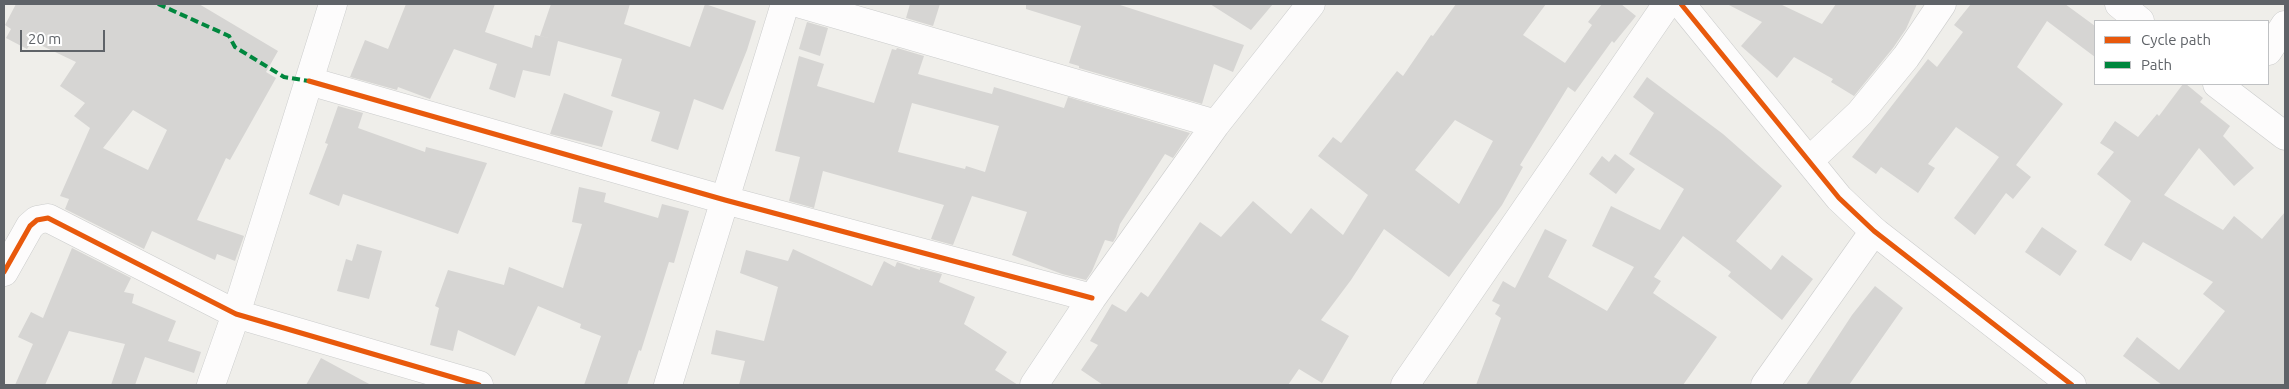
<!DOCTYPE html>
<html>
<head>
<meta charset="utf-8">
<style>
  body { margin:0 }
  #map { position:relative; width:2289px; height:389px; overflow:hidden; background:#efeeea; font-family:Ubuntu,sans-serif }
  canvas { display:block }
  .frame { position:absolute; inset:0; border:5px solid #5f6368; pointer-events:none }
  .legend { position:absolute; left:2094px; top:20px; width:175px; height:65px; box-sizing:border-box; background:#fff; border:1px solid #bfc1c3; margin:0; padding:6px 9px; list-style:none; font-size:15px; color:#5f6368 }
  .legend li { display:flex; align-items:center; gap:10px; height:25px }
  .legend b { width:25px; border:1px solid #bfc1c3 }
  .scale { position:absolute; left:20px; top:30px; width:85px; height:22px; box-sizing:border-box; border:2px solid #5f6368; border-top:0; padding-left:6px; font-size:15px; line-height:18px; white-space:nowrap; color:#5f6368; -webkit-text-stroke:4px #fff; paint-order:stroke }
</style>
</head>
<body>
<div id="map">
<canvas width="2289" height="389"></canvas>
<div class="frame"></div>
<ul class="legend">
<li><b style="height:6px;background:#e8590c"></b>Cycle path</li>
<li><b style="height:6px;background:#00873e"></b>Path</li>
</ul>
<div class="scale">20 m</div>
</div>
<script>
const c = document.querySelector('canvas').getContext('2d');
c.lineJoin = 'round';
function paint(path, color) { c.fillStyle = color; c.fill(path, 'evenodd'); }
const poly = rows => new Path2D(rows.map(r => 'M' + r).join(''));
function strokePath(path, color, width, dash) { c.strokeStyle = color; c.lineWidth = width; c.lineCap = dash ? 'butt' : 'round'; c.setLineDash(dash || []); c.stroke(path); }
paint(poly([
  [16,4,199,4,278,51,266,72,276,78,230,160,226,158,197,220,244,236,235,261,217,254,215,260,152,231,144,249,65,209,69,199,60,196,90,128,74,116,85,103,60,86,76,62,32,41,27,49,6,38,11,29,5,25],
  [133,110,167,130,148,170,103,148],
  [406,4,495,4,485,32,532,48,535,35,553,39,540,36,551,4,630,4,624,24,690,47,705,4,756,21,747,50,723,110,694,99,678,150,651,141,660,112,611,96,622,59,558,41,550,76,523,70,515,98,489,89,497,64,454,49,430,99,398,87,397,90,350,77,365,40,388,49],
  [910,4,940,4,933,26,906,18],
  [1026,4,1117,4,1244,45,1233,72,1214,64,1202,104,1079,68,1079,66,1069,63,1081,26,1026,9],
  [1210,4,1273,4,1251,30],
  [1456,4,1546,4,1523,35,1565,63,1592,25,1588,22,1602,4,1621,4,1636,16,1614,43,1612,41,1575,92,1568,87,1520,165,1523,167,1502,205,1449,277,1384,229,1351,280,1321,320,1349,336,1322,383,1299,369,1288,385,1103,385,1081,370,1098,345,1090,341,1112,304,1126,312,1141,292,1148,297,1200,222,1221,237,1253,201,1291,234,1311,208,1343,235,1368,195,1318,156,1333,137,1341,143,1397,71,1403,76,1431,35,1433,36],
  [1455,120,1493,141,1459,204,1415,170],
  [1727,4,1780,4,1822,24,1836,4,1917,4,1906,29,1893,48,1854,96,1831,82,1833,79,1794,57,1777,78,1741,46,1762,22],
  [1971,4,2065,4,2095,26,2095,57,2047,21,2017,67,2063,104,2016,165,2031,177,2013,199,2006,193,1975,235,1954,218,1999,157,1956,127,1928,164,1935,168,1918,193,1881,167,1876,174,1852,157,1928,59,1937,67,1963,32,1954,25],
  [807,22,828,28,820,56,799,49],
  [897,48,924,56,918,74,992,94,994,87,1064,108,1068,97,1190,133,1173,158,1165,154,1120,224,1116,237,1113,242,1105,240,1092,271,1086,280,1062,274,1012,255,1027,212,972,196,953,245,931,239,944,205,823,171,814,208,789,201,800,157,775,151,799,56,824,64,817,86,874,103,892,49,896,50],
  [912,103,999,126,985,172,966,166,965,169,898,152],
  [1647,77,1723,134,1782,186,1736,241,1771,270,1782,255,1813,279,1782,320,1728,276,1731,272,1683,236,1654,277,1661,281,1653,293,1717,337,1683,385,1476,385,1501,318,1495,314,1500,305,1492,301,1503,281,1515,288,1545,229,1567,240,1548,277,1607,311,1634,267,1592,246,1611,206,1660,230,1684,189,1629,154,1654,113,1633,97],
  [2183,84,2186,84,2203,98,2200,102,2230,126,2223,136,2254,168,2234,186,2199,148,2164,195,2223,230,2234,216,2262,239,2285,212,2285,385,2162,385,2123,356,2137,337,2179,370,2225,311,2203,294,2213,282,2143,242,2131,261,2104,245,2131,201,2097,174,2114,152,2100,143,2115,121,2138,137,2157,114,2159,116],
  [564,93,613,111,602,147,550,134],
  [338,106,363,113,358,128,425,152,426,147,487,163,458,234,343,194,339,206,309,194,328,144,325,143],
  [1615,154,1635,169,1616,194,1589,174,1602,156,1609,162],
  [579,187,606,193,604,202,658,218,662,204,689,211,674,263,669,262,641,351,639,350,627,385,584,385,601,336,580,328,581,324,538,306,515,356,458,330,453,351,430,345,439,308,435,306,448,270,504,285,509,267,563,288,582,224,572,222],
  [2042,227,2077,251,2060,276,2025,252],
  [357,244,382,251,369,299,337,291,346,259,352,261],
  [72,248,131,278,124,292,134,294,132,303,176,321,168,341,201,352,194,373,145,357,135,385,111,385,125,344,69,331,45,385,15,385,33,344,18,337,31,312,43,318],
  [793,249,872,286,884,261,895,267,897,262,920,270,920,268,942,274,939,282,975,297,964,324,1007,352,995,370,1018,385,739,385,745,361,711,354,716,330,764,341,778,287,740,273,746,250,788,261],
  [1875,286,1903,308,1849,385,1806,385,1852,315],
  [321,358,371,385,306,385]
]), '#d6d5d3');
const minor = poly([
  [801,4,1216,124],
  [2119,4,2140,21],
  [2268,51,2285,25],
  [309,81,725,200,1092,298],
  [2217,84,2285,136],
  [1810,160,1860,113,1906,57,1942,4],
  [4,272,30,226,37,220,48,218,236,314,479,385],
  [211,385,236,314,333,4],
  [668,385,785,4],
  [1034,385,1092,298,1216,124,1311,4],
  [1405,385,1667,4],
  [1765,385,1874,231]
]);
const tertiary = poly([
  [1681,4,1839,198,1874,231,2072,385]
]);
strokePath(minor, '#cbcccc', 29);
strokePath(tertiary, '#cbcccc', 29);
strokePath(minor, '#fdfcfc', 28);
strokePath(tertiary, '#fdfcfc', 28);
strokePath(poly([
  [158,4,229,36,235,47,284,77,309,81]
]), '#00873e', 4, [8, 4]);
strokePath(poly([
  [1681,4,1839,198,1874,231,2072,385],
  [309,81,725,200,1092,298],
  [4,272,30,226,37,220,48,218,236,314,479,385]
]), '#e8590c', 5);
</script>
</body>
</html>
